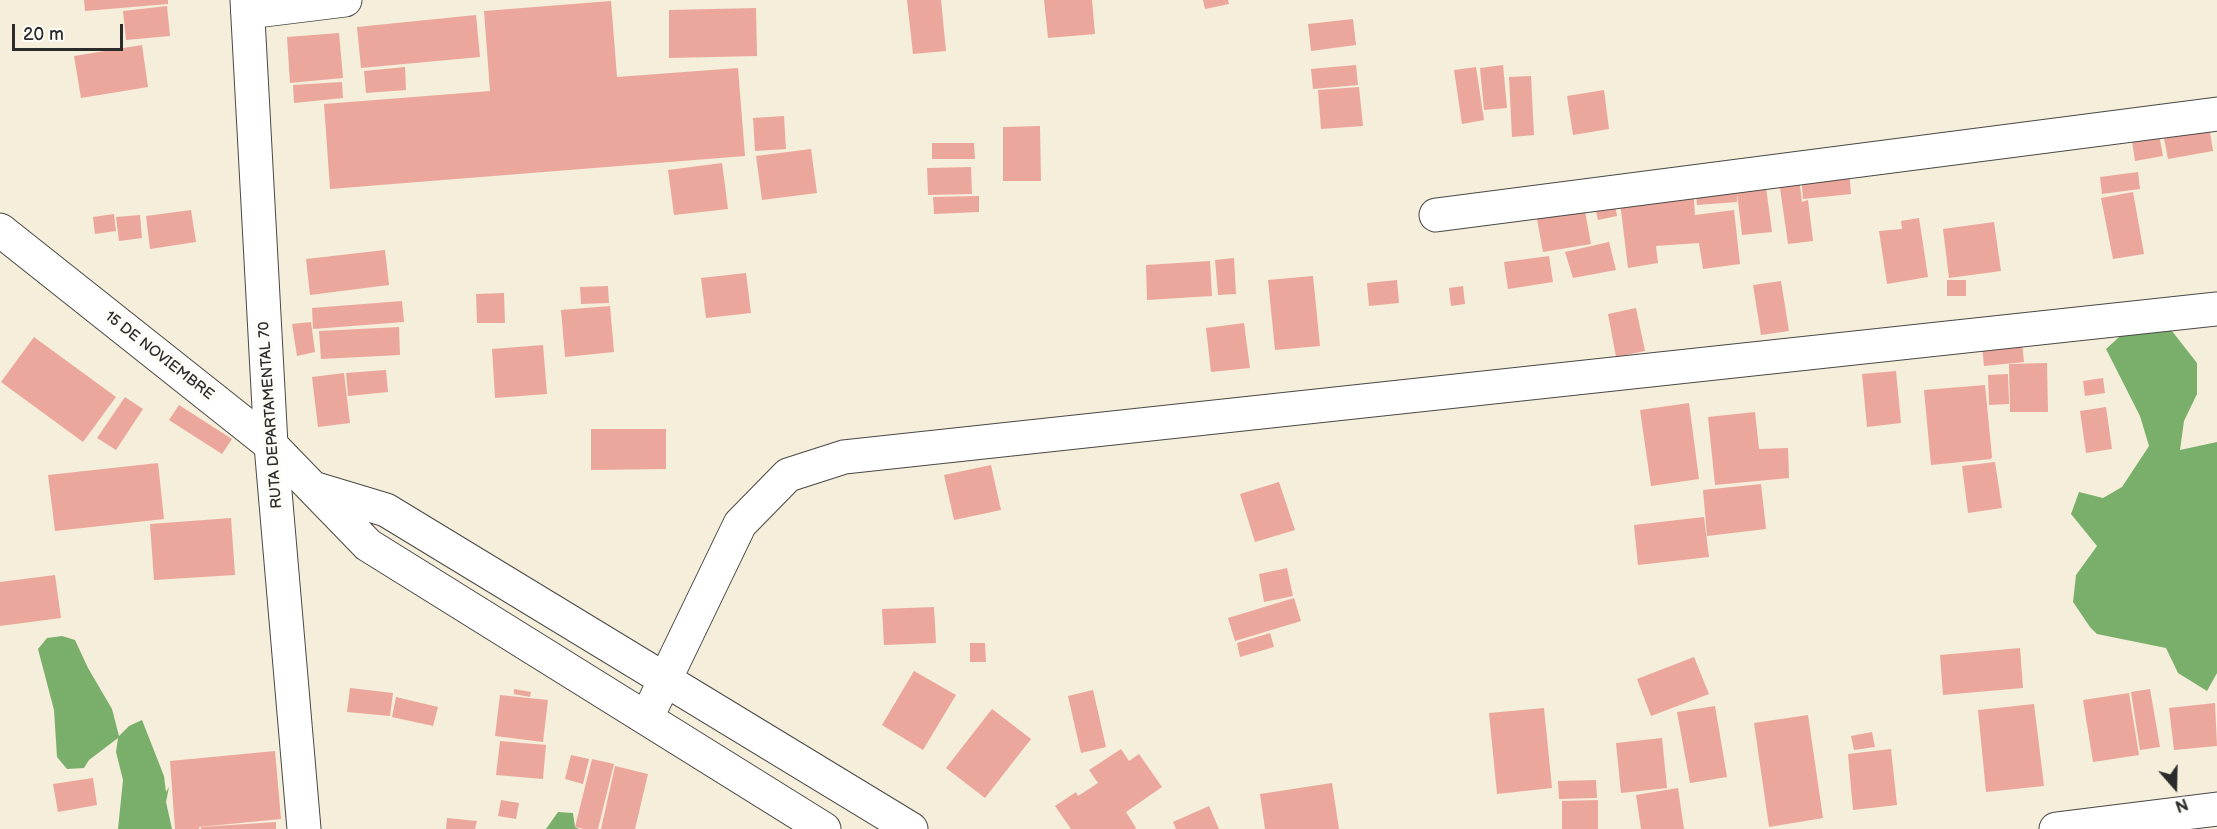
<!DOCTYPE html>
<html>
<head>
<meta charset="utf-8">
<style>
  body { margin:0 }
  #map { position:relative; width:2217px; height:829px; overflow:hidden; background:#f4eeda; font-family:"Balsamiq Sans",sans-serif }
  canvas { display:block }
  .north { position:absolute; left:2145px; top:757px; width:60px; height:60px; -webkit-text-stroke:4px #fdfcf7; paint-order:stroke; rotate:160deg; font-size:16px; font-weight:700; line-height:24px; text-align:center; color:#2b2b2b }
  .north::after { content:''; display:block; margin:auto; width:21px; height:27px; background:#2b2b2b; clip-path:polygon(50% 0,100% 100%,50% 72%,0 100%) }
  .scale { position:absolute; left:12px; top:24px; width:111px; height:27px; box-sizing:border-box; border:3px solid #2b2b2b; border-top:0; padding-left:8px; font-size:18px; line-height:21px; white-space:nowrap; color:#2b2b2b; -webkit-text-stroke:4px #fdfcf7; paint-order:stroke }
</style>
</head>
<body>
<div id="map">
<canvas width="2217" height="829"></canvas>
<div class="north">N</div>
<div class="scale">20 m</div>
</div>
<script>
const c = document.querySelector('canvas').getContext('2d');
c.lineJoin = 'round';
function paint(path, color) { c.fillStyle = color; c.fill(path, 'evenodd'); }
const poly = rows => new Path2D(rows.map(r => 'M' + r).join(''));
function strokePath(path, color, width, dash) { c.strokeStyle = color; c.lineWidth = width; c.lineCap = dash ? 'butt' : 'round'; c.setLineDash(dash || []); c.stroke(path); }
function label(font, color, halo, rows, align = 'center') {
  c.font = font + ' "Balsamiq Sans",sans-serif'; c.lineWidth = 6; c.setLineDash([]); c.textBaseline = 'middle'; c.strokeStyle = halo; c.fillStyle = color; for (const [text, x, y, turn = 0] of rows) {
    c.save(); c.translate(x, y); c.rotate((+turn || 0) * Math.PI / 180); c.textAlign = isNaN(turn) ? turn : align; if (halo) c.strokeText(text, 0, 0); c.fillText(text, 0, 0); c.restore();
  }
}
paint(poly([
  [2161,317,2197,363,2197,394,2184,421,2180,450,2217,442,2217,673,2207,691,2178,673,2166,648,2097,634,2090,627,2073,602,2076,575,2097,546,2071,514,2079,492,2103,498,2122,487,2149,446,2140,416,2106,349,2129,328],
  [62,636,75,640,88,668,112,709,119,736,129,726,142,720,164,776,166,792,169,787,166,802,172,829,118,829,123,780,116,752,118,738,89,760,84,768,67,769,57,757,54,710,38,649,47,638],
  [558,812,573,813,575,827,579,829,546,829]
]), '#7aaf6b');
paint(poly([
  [84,0,168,0,168,4,85,11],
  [907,0,941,0,946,51,913,54],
  [1044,0,1092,0,1095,34,1048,38],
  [1203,0,1228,0,1229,4,1205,9],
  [611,1,617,77,738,68,745,156,330,189,324,104,490,91,484,11],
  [167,6,170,36,126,40,123,11],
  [756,8,757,56,669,58,669,10],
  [476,15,480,57,361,68,357,27],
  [1353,19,1356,45,1311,51,1308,24],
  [339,33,343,78,290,83,287,37],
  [142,45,148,87,81,98,74,56],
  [1356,65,1358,85,1313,89,1311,69],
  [1503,65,1507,108,1484,110,1480,68],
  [405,67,406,90,366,93,364,71],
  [1476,67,1484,120,1462,124,1454,70],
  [1531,76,1534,135,1512,137,1509,77],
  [342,82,343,98,294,103,293,85],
  [1359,87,1363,126,1321,129,1318,90],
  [1604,90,1609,129,1573,135,1567,96],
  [784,116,786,149,755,151,753,118],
  [2208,120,2213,151,2168,159,2162,128],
  [1040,126,1041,181,1003,181,1003,127],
  [2158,129,2163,156,2135,161,2131,134],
  [932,143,974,143,975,159,932,159],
  [811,149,817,193,762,200,756,156],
  [722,163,728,209,674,215,668,170],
  [971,167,972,194,928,195,927,168],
  [1849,169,1851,194,1803,199,1801,174],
  [2138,172,2140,189,2102,194,2100,177],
  [1799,178,1802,202,1808,200,1813,241,1788,244,1779,181],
  [1765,180,1772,232,1742,235,1737,193,1737,202,1697,205,1696,188],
  [1693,186,1695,215,1734,210,1740,264,1703,269,1699,243,1656,246,1658,263,1628,268,1619,194],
  [2133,192,2144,254,2113,259,2101,198],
  [1613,194,1617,216,1598,220,1593,198],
  [979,196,979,212,934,214,933,197],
  [1583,200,1591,244,1543,252,1535,208],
  [191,210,196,242,150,249,146,216],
  [114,214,116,231,95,234,93,217],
  [140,215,142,238,119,241,116,217],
  [1919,218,1928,277,1887,284,1879,231,1902,229,1901,221],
  [1994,222,2001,271,1949,278,1943,229],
  [1609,242,1616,270,1573,278,1565,252],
  [385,250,389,285,310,295,306,259],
  [1549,256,1553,282,1508,289,1504,262],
  [1234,258,1236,294,1218,295,1215,260],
  [1210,261,1212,296,1147,300,1146,265],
  [746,273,751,313,706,318,701,278],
  [1313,276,1320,346,1275,350,1268,280],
  [1397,280,1399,303,1369,306,1367,283],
  [1947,280,1966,280,1966,296,1947,296],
  [1781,281,1789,331,1761,335,1753,285],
  [608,286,609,303,581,304,580,287],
  [1463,286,1465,304,1451,306,1449,288],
  [504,293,505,323,477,323,476,294],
  [402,301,404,322,313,329,312,308],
  [610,306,614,352,565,357,561,310],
  [1636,308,1645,351,1616,357,1608,314],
  [311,322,315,352,297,356,292,324],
  [1244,323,1250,368,1211,372,1206,328],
  [399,327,400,355,321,359,319,331],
  [34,337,116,397,83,442,1,382],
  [2022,342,2024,362,1984,366,1982,346],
  [543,345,547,394,495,398,492,349],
  [2047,363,2048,412,2010,412,2009,364],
  [386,370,388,392,348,396,346,373],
  [1896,371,1901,423,1867,427,1862,374],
  [344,373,350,423,318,427,312,377],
  [2008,374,2009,404,1989,405,1988,375],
  [2103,378,2105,393,2085,396,2083,381],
  [1985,385,1992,457,1991,459,1931,465,1924,390],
  [125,397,143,409,116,450,97,438],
  [1689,403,1699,479,1651,486,1640,410],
  [179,405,232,439,222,454,169,420],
  [2106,407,2112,449,2086,453,2080,411],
  [1755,412,1759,449,1788,448,1789,478,1715,485,1708,417],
  [591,429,666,429,666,469,591,470],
  [1995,462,2002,508,1968,513,1962,466],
  [158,463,164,519,55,531,48,475],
  [991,465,1001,510,954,520,944,475],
  [1279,482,1295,530,1255,542,1240,494],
  [1761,484,1766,529,1707,536,1703,490],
  [1704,517,1709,557,1638,565,1634,525],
  [231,518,235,575,154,580,150,524],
  [1287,568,1293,596,1264,602,1259,574],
  [55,575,61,618,0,626,0,582],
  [1294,598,1301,621,1235,641,1228,618],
  [934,607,936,643,884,645,882,609],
  [1270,633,1274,647,1240,657,1237,643],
  [970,643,985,643,986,662,970,662],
  [2020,648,2023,688,1943,695,1940,655],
  [1694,657,1709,694,1651,716,1637,679],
  [914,671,956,695,923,750,882,725],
  [350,688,393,693,390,716,347,712],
  [514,689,531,692,530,697,514,694],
  [2150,689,2160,747,2140,750,2131,692],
  [1093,690,1106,747,1081,753,1068,696],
  [2129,693,2139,755,2093,762,2083,700],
  [500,695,548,700,543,742,495,736],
  [396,697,438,707,433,726,392,717],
  [2215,703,2217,746,2174,750,2169,708],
  [2034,704,2044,786,1986,792,1978,710],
  [1715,706,1727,777,1690,783,1677,712],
  [1544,708,1552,788,1497,794,1489,713],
  [992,709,1031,739,985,798,946,768],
  [1808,715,1823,818,1769,827,1754,723],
  [1872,732,1875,747,1854,750,1851,736],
  [1662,738,1667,788,1621,793,1616,743],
  [500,741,546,745,543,779,496,775],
  [1121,749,1129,761,1139,754,1162,787,1126,812,1136,828,1135,829,1071,829,1055,806,1076,792,1078,796,1098,783,1089,770],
  [1891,749,1897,805,1853,810,1848,754],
  [275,751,281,819,199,827,199,829,175,829,170,761],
  [571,755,589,759,583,784,565,779],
  [592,759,614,764,598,829,584,829,575,827],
  [615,766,648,774,635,829,601,829],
  [93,778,97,805,58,812,53,784],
  [1596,780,1597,798,1559,799,1558,781],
  [1332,783,1339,829,1265,829,1260,794],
  [1678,788,1684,829,1641,829,1636,795],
  [501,800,519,803,516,819,498,816],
  [1598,800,1598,829,1562,829,1562,801],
  [1209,806,1219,829,1176,829,1173,822],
  [447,818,477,821,475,829,446,829],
  [276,822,276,829,201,829,201,827]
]), '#eca79c');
const minor = poly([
  [248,12,345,0],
  [1436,215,2217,114],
  [0,230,271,445,368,545,824,829],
  [313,488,386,510,911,829],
  [647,717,740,524,788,475,844,457,2217,309],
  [2056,829,2217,809]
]);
const major = poly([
  [247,0,271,445,304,829]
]);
strokePath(minor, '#494845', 35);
strokePath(major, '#494845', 35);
strokePath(minor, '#fff', 33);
strokePath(major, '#fff', 33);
label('15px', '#2b2b2b', '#fdfcf7', [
  ["15 DE NOVIEMBRE",159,356,38],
  ["RUTA DEPARTAMENTAL 70",271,415,-94]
]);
</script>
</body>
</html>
